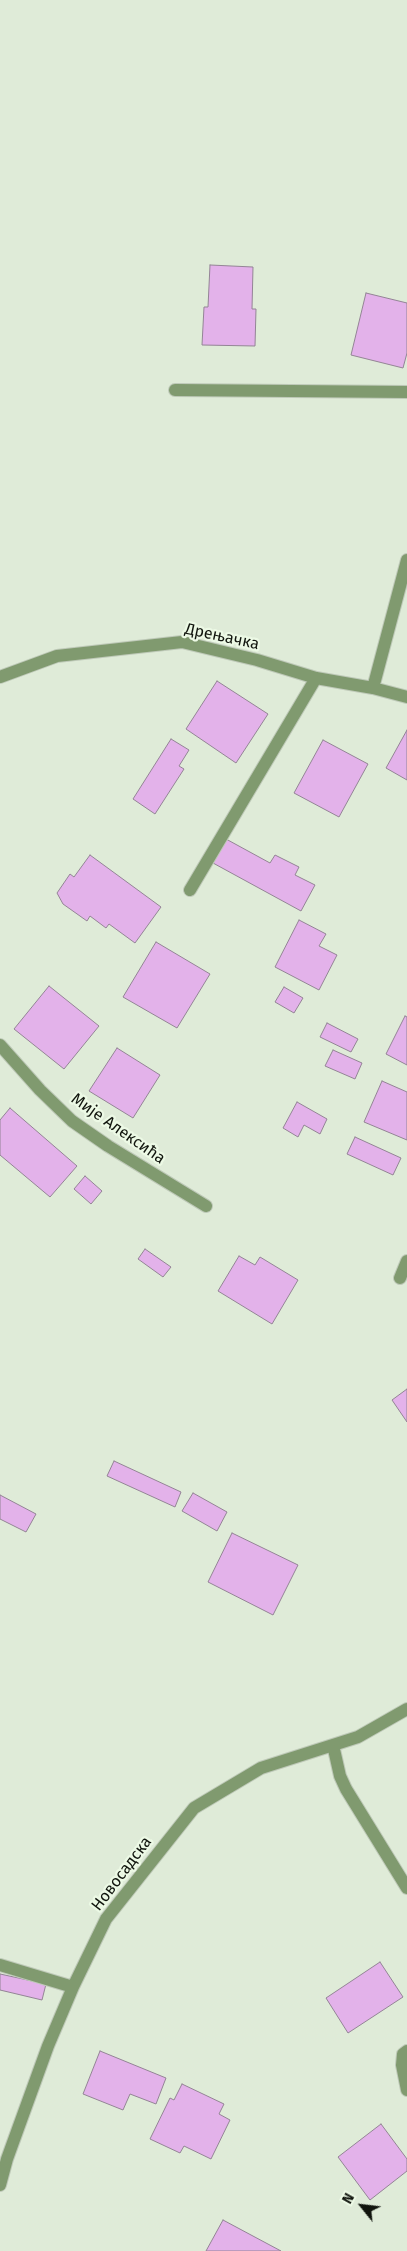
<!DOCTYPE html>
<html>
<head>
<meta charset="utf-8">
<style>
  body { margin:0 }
  #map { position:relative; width:407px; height:2251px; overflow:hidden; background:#dfebd8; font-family:"Fira Sans",sans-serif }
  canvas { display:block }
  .north { position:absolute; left:337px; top:2181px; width:50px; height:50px; -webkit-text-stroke:4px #ecf9e5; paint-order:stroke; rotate:299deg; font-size:14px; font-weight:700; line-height:20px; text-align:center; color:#10140d }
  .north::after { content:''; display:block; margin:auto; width:18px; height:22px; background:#10140d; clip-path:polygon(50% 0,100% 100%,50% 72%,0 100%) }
</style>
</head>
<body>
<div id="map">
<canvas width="407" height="2251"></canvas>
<div class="north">N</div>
</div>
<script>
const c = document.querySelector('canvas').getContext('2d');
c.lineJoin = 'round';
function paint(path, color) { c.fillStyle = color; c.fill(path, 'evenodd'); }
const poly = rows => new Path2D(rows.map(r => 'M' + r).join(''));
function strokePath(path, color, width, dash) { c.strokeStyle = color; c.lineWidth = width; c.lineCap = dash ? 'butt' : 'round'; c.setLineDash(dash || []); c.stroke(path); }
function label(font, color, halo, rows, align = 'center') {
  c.font = font + ' "Fira Sans",sans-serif'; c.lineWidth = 4.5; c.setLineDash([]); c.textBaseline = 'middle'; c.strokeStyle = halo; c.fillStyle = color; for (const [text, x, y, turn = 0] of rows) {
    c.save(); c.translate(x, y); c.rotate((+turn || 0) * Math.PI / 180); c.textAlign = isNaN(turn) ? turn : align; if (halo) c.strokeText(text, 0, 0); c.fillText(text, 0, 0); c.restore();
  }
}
const building = poly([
  [210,265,253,267,252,309,256,309,255,346,202,345,204,307,208,307,210,265],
  [366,293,407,303,407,353,403,368,351,355,366,293],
  [217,681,268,714,236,763,186,729,217,681],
  [407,730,407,780,386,768,407,730],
  [171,739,189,750,179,766,184,769,155,814,133,799,171,739],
  [323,740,368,764,339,817,294,793,323,740],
  [226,839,270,863,275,855,299,867,295,875,315,885,301,911,213,863,226,839],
  [90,855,161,907,135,943,109,924,106,928,90,916,87,921,63,904,57,893,70,874,74,877,90,855],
  [299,920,326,934,319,946,337,955,319,990,275,967,299,920],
  [156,942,210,974,177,1028,123,997,156,942],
  [49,986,99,1026,64,1069,14,1029,49,986],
  [284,987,303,998,294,1013,275,1002,284,987],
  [405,1016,407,1017,407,1065,386,1054,405,1016],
  [327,1023,358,1039,351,1052,320,1037,327,1023],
  [117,1048,160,1075,133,1118,89,1091,117,1048],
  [333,1050,362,1063,355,1079,325,1066,333,1050],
  [382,1081,407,1092,407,1140,364,1122,382,1081],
  [297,1102,327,1119,320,1134,304,1125,298,1137,283,1128,297,1102],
  [10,1108,77,1166,50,1197,0,1155,0,1120,10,1108],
  [355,1137,401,1158,393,1175,347,1154,355,1137],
  [85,1176,102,1191,91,1204,74,1189,85,1176],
  [145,1249,171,1267,163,1277,138,1259,145,1249],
  [239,1256,255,1265,260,1257,298,1280,272,1324,218,1291,239,1256],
  [407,1389,407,1422,392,1400,407,1389],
  [114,1461,181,1492,175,1507,107,1476,114,1461],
  [193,1493,227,1512,217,1531,182,1511,193,1493],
  [0,1495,36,1514,26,1532,0,1519,0,1495],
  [232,1533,298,1565,273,1615,208,1582,232,1533],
  [380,1962,403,1997,348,2033,326,1998,380,1962],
  [0,1974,46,1984,42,2000,0,1990,0,1974],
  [100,2051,166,2078,156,2104,130,2094,123,2110,83,2094,100,2051],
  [182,2084,224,2104,219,2114,230,2120,211,2159,184,2146,180,2153,150,2139,170,2098,174,2100,182,2084],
  [381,2124,407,2159,407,2171,370,2200,338,2157,381,2124],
  [223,2220,281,2251,206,2251,223,2220]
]);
paint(building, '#e3b2ea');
strokePath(building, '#938495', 1);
const minor = poly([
  [175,390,407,392],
  [0,677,57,656,182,642,257,660,316,678,373,688,407,697],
  [373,688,407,560],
  [190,890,316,678],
  [0,1045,40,1090,72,1121,108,1146,206,1206],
  [400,1278,407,1261],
  [333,1745,340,1776,346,1789,407,1888],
  [0,1965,73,1987],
  [407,2051,403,2054,402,2065,407,2090],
  [0,2185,7,2159,48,2046,73,1987,106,1919,194,1808,261,1768,358,1737,407,1709]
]);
strokePath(minor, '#bec9b8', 14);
strokePath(minor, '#809a6f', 12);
label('16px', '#10140d', '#ecf9e5', [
  ["Дрењачка",222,637,12],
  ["Мије Алексића",118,1129,35],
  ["Новосадска",122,1874,-53]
]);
</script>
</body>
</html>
